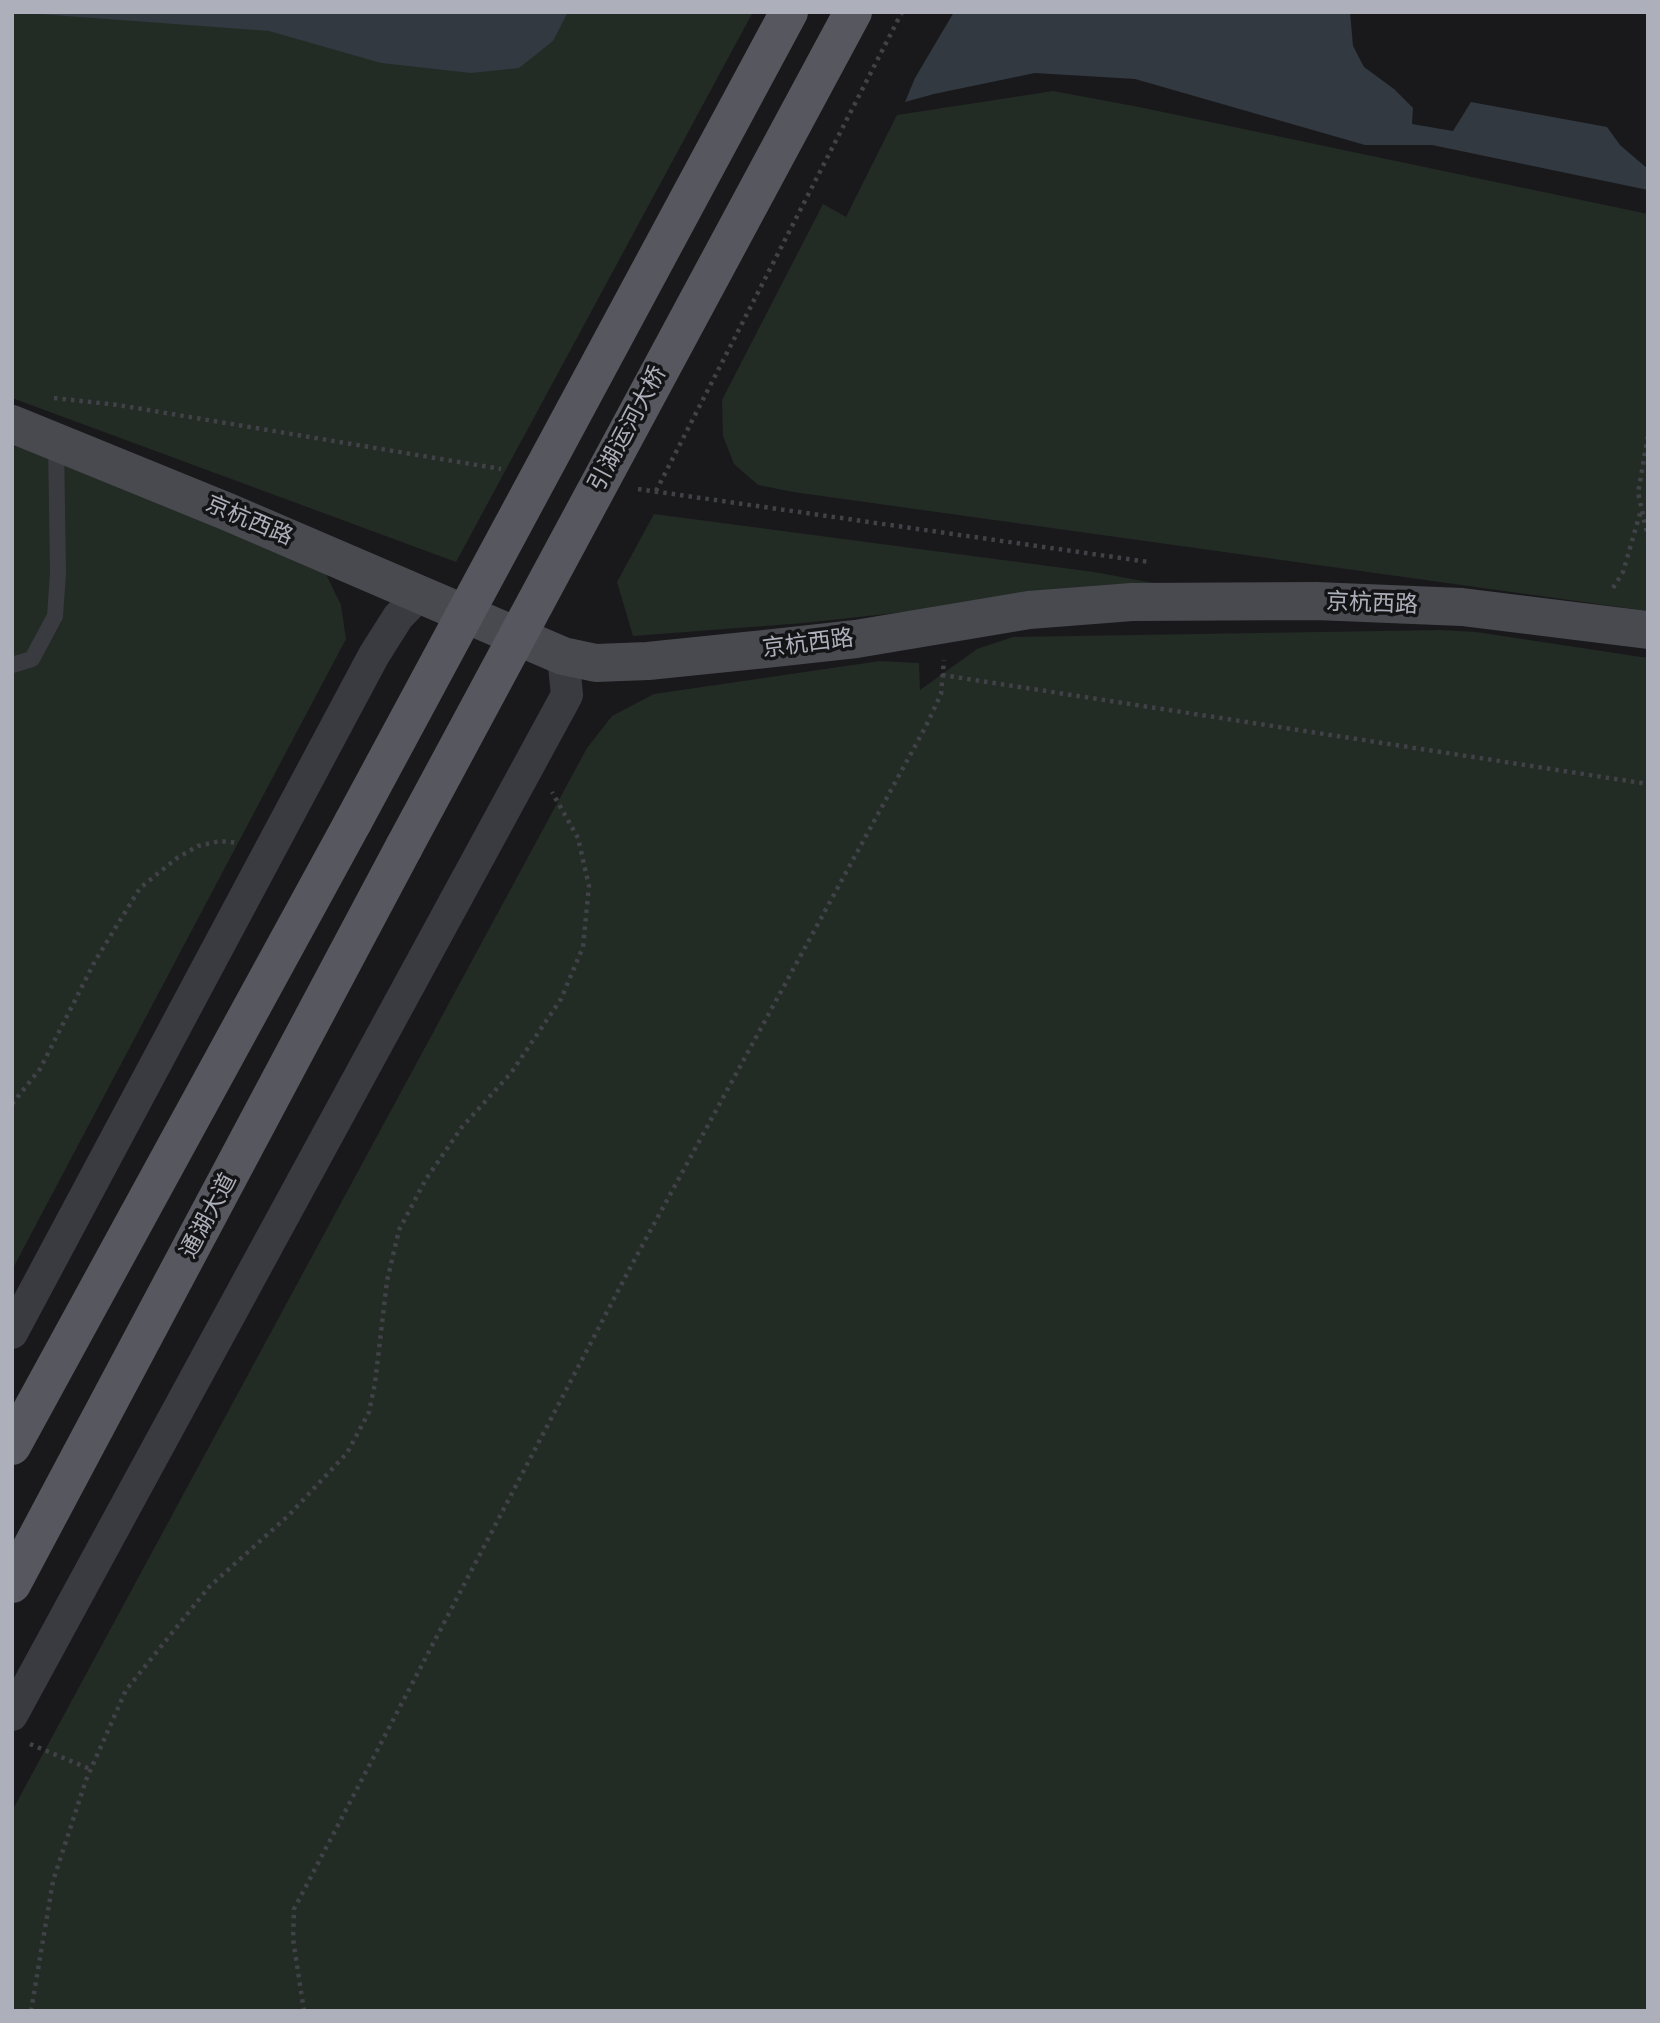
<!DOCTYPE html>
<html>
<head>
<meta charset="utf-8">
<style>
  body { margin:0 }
  #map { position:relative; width:1660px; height:2023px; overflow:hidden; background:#19191b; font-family:"Fira Sans",sans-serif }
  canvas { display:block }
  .frame { position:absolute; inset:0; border:14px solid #adb0ba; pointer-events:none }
</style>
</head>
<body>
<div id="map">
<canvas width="1660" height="2023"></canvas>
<div class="frame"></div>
</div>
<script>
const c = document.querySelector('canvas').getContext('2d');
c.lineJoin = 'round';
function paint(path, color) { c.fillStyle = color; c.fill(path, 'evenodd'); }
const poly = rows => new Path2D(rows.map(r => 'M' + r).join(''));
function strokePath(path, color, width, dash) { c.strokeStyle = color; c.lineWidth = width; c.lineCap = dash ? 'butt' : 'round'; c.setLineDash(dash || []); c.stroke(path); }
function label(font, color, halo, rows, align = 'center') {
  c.font = font + ' "Fira Sans","Noto Sans SC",sans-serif'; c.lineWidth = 7; c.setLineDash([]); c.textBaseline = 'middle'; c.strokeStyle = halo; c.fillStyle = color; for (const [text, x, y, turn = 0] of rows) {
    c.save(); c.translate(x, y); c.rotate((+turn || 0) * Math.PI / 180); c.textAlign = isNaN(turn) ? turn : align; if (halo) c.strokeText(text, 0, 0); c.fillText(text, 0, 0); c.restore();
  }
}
paint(poly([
  [12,12,753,12,456,562,12,398],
  [1053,91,1139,107,1648,214,1648,611,793,492,758,485,734,464,723,436,722,400,823,204,846,217,897,115],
  [12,441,324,570,341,605,346,639,12,1270],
  [654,514,1094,572,1159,584,804,623,633,636,617,582],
  [1441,630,1476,632,1648,658,1648,2011,12,2011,12,1811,587,748,612,716,654,694,880,661,919,663,920,690,977,649,1013,637]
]), '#232b25');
paint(poly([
  [12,12,568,12,553,41,519,68,471,73,381,63,269,31],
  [954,12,1350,12,1353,46,1364,67,1394,89,1413,108,1412,124,1453,131,1471,102,1607,127,1620,145,1648,169,1648,190,1432,145,1365,145,1135,79,1035,73,934,94,905,102,915,78]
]), '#323940');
strokePath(poly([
  [54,398,118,405,501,469],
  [1648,436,1638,493,1648,537],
  [638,489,1149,562],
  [656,491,902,12],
  [1613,588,1623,572,1641,510],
  [942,675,1648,784],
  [12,1104,40,1069,95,961,140,888,177,858,198,846,220,841,238,843],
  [30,1744,90,1769],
  [31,2011,53,1881,86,1780,126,1690,209,1587,289,1515,347,1453,369,1412,375,1383,387,1281,399,1230,426,1179,462,1127,511,1073,561,999,583,947,589,886,578,838,552,792],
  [304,2011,293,1939,294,1909,630,1268,926,726,941,694,944,660]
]), '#414247', 4.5, [3.5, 5]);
strokePath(poly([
  [12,665,32,659,55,616,58,573,56,442]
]), '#3a3b40', 16);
strokePath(poly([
  [12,1333,374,655,398,617,420,594],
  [12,1715,567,695,563,656]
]), '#3a3b40', 32);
strokePath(poly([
  [12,424,228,512,563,656,596,663,648,661,765,649,856,639,1029,610,1132,602,1316,601,1462,607,1648,630]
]), '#494a50', 38);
strokePath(poly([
  [12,1446,353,822],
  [12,1584,404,847]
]), '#57585f', 38);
strokePath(poly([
  [353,822,789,12],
  [404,847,853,12]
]), '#57585f', 38);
label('23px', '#adb0ba', '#141416', [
  ["引湖运河大桥",628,429,-62],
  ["京杭西路",249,521,23],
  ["京杭西路",1372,604,2],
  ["京杭西路",808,644,-7],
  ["通湖大道",209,1216,-62]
]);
</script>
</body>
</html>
